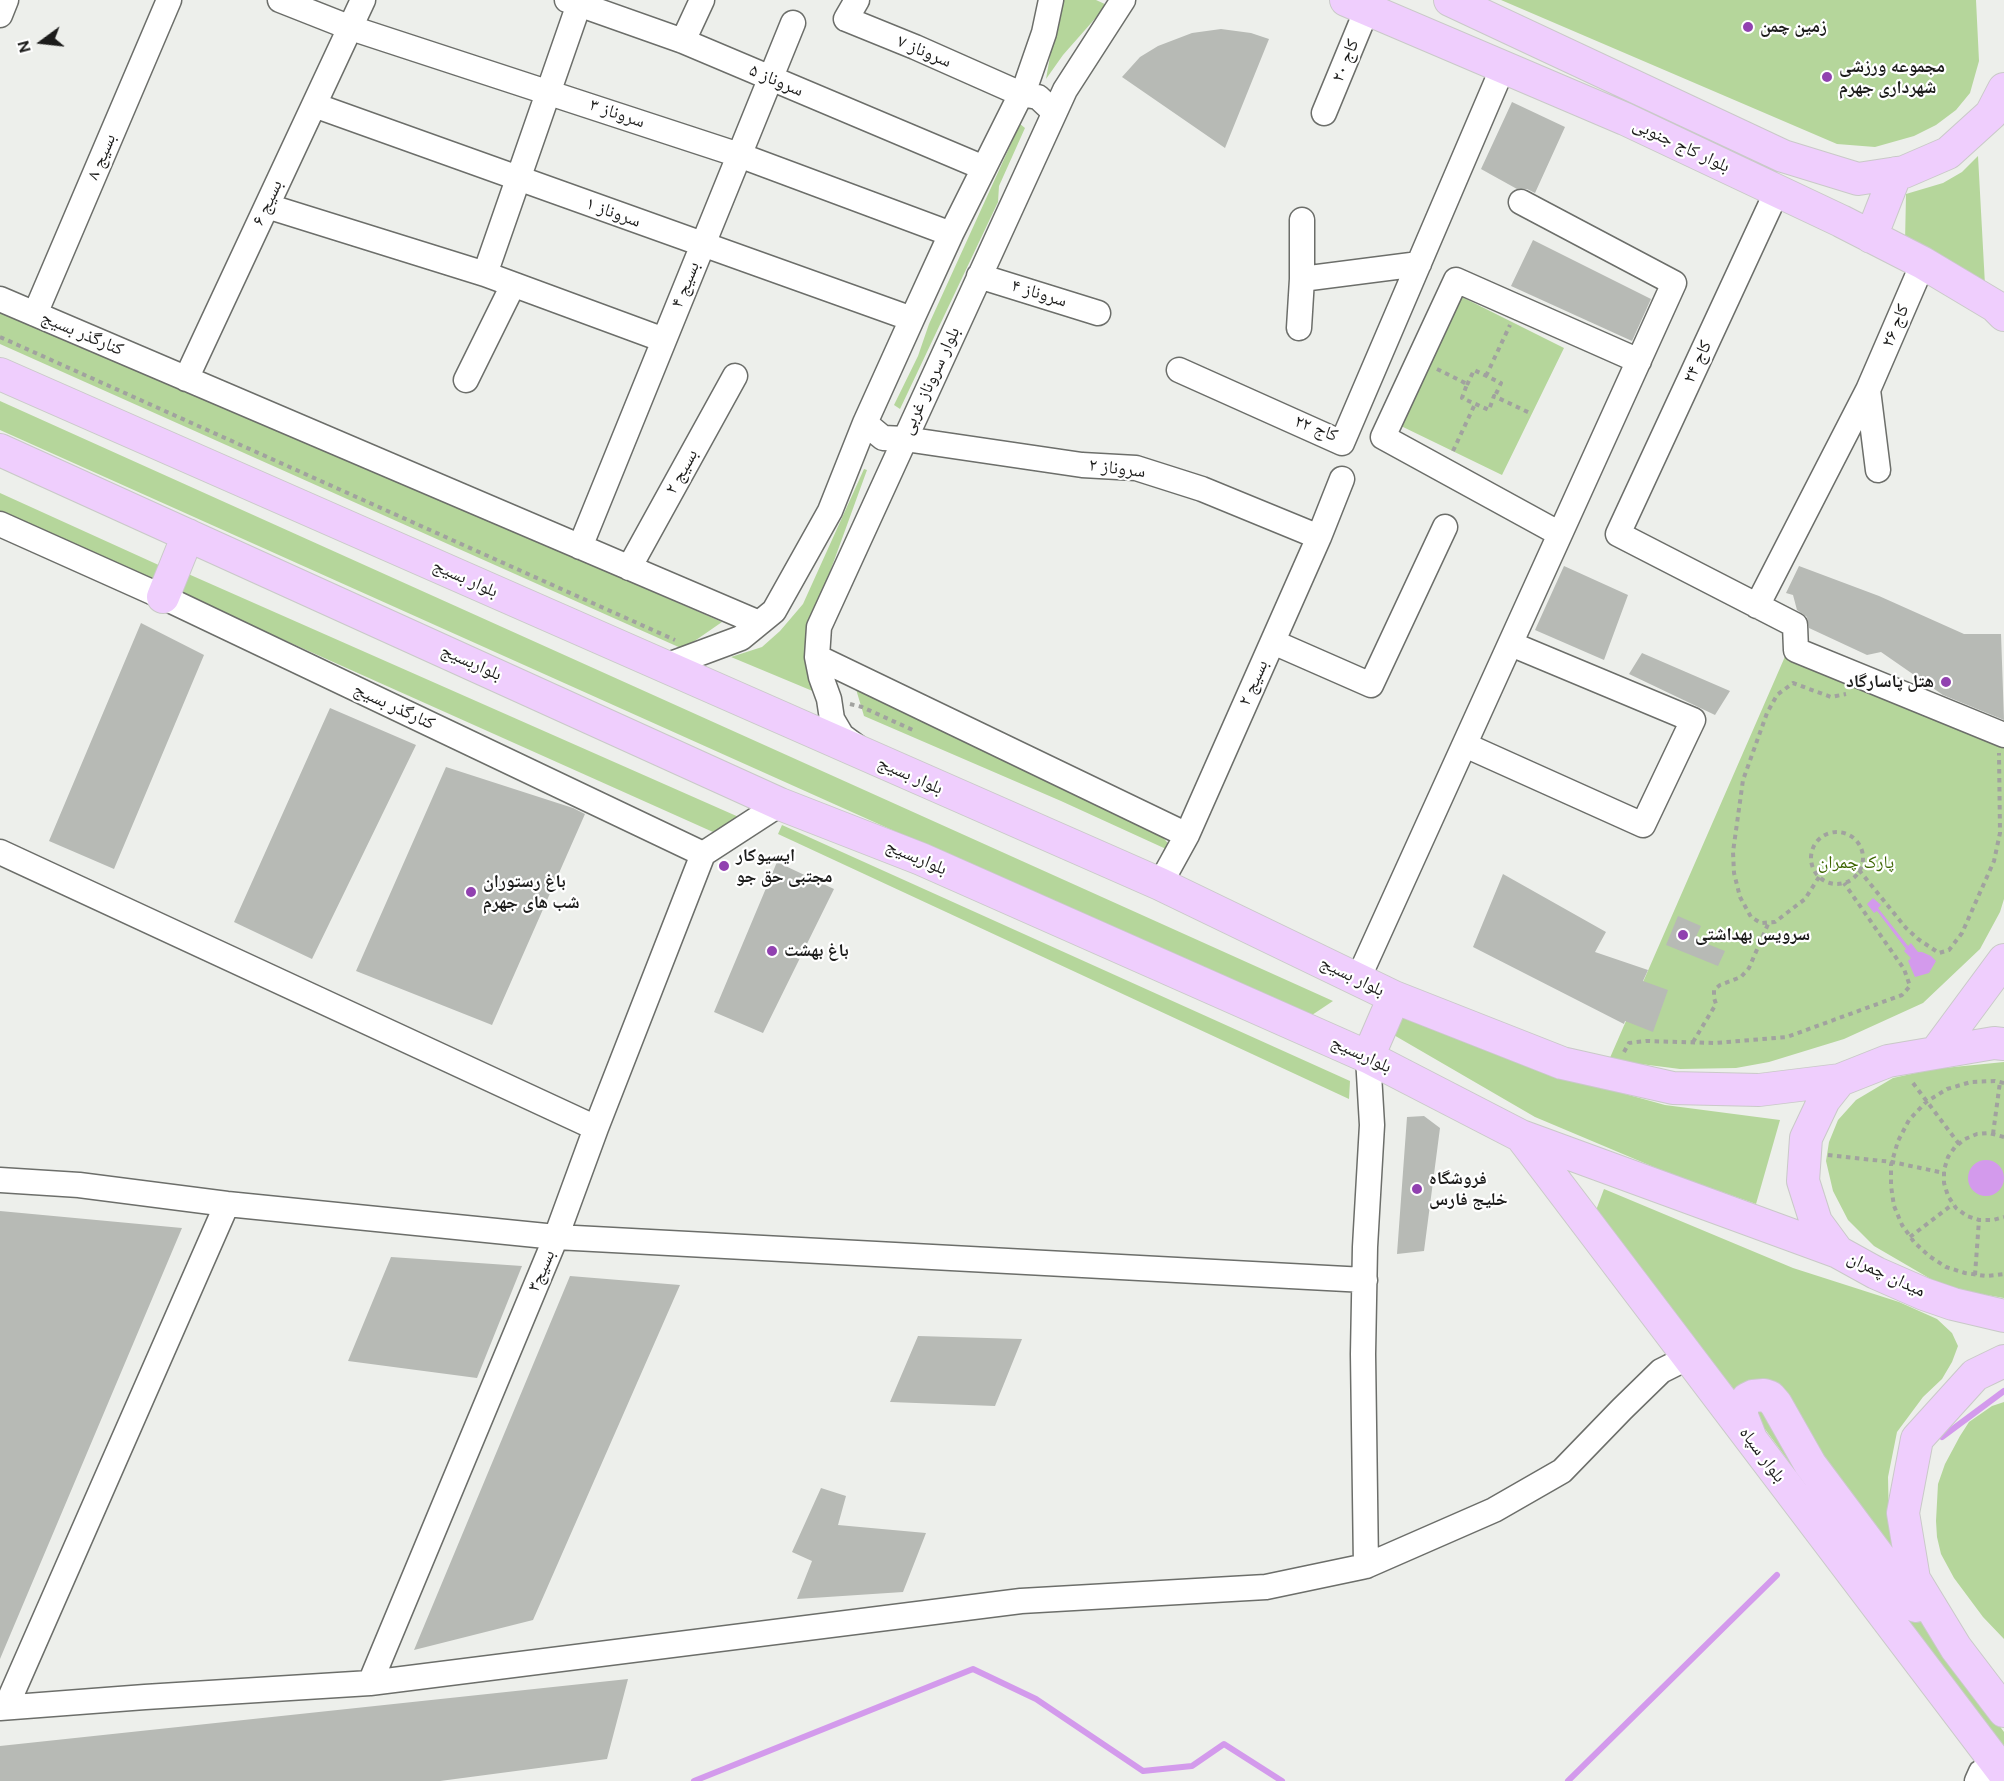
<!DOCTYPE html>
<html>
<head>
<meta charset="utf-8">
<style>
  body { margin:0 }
  #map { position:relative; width:2004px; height:1781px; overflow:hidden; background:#edefeb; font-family:"DM Sans",sans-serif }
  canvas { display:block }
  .north { position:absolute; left:12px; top:12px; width:60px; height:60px; -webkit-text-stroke:4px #fff; paint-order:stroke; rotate:255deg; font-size:16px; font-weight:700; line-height:24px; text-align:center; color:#1c1c1b }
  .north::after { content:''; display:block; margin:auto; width:21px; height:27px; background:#1c1c1b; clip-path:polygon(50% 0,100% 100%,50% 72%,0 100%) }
</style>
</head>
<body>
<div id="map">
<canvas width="2004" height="1781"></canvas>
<div class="north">N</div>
</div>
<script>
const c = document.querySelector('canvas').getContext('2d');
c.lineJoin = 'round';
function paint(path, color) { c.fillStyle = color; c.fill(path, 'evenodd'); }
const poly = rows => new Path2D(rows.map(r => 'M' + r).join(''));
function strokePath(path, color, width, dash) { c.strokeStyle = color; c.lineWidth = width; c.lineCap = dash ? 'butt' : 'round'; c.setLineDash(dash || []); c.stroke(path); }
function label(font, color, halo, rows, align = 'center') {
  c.font = font + ' "DM Sans","Noto Naskh Arabic",sans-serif'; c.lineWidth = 4.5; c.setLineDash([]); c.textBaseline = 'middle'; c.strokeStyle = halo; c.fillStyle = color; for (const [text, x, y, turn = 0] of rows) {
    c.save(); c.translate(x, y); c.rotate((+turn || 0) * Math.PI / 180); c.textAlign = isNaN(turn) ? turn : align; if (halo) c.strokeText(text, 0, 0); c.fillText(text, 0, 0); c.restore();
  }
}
paint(poly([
  [1060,0,1096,0,1107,5,1063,55,1046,79],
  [1501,0,1976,0,1979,61,1970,93,1956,110,1936,125,1914,136,1875,147,1837,144],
  [1020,124,1025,128,999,186,998,202,900,409,894,405,918,356,929,324],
  [1978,156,1985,285,1905,243,1906,194,1943,183,1962,172],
  [1462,297,1564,348,1502,475,1401,426],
  [0,300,472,513,722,622,683,649,0,344],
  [0,401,1333,1001,1309,1017,0,430],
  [864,469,867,470,823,591,827,697,731,657,762,647,780,631,803,604],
  [0,493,163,567,156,585,0,512],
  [186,573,741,818,713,832,179,593],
  [1787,652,2004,742,2004,899,2000,912,1980,949,1923,1003,1844,1039,1769,1062,1736,1068,1680,1069,1609,1060],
  [850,669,1138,808,1177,854,1061,801,864,716],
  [782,825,1350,1081,1349,1099,778,834],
  [1400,1016,1549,1073,1665,1105,1780,1120,1756,1204,1668,1173,1535,1117,1392,1034],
  [2004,1062,2004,1298,1957,1290,1941,1285,1874,1246,1848,1220,1833,1191,1826,1161,1829,1142,1838,1120,1856,1100,1893,1078,1934,1069],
  [1604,1189,1793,1268,1899,1302,1937,1319,1952,1333,1958,1346,1952,1362,1942,1379,1923,1397,1897,1432,1888,1477,1889,1524,1925,1624,2004,1732,2004,1754,1762,1425,1595,1213],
  [2004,1402,2004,1639,1983,1617,1954,1578,1941,1554,1937,1537,1936,1521,1938,1484,1945,1464,1960,1436,1969,1422,1992,1406]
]), '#b5d69b');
paint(poly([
  [1873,898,1881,905,1878,908,1908,946,1911,943,1918,952,1922,952,1931,956,1936,961,1929,973,1915,977,1908,961,1911,958,1904,951,1906,949,1877,911,1874,913,1867,904],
  '1968 1178a18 18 0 1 1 36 0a18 18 0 1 1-36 0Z'
]), '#d39aec');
strokePath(poly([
  [1942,1437,2004,1391],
  [694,1781,973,1669,1036,1699,1143,1771,1192,1766,1224,1744,1282,1781],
  [1568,1781,1777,1575]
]), '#d39aec', 6);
paint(poly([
  [1221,29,1251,33,1269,39,1225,148,1122,77,1140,57,1158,46,1192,33],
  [1512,102,1565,127,1535,193,1527,189,1517,189,1481,169],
  [1533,240,1651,299,1632,341,1511,286],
  [1564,566,1628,595,1604,660,1535,630],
  [1799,566,1879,596,1964,634,2001,634,2004,720,1943,695,1881,652,1867,655,1809,628,1807,617,1797,610,1793,595,1786,593],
  [141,623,204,655,114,869,49,841],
  [1642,653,1730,691,1715,715,1629,674],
  [330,708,416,745,312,959,234,922],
  [446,767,573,808,585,814,492,1025,356,971],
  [777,862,834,889,763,1033,714,1012],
  [1503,874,1606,932,1595,952,1648,970,1643,981,1668,990,1653,1032,1625,1021,1624,1024,1473,947],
  [1678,916,1701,926,1695,939,1725,951,1718,966,1666,945],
  [1424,1116,1440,1128,1424,1251,1397,1254,1407,1117],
  [0,1211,182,1228,0,1659],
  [391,1257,522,1266,477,1378,348,1361],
  [570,1276,680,1285,533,1620,414,1650],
  [918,1336,1022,1339,995,1406,890,1402],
  [821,1488,846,1496,838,1525,926,1533,903,1592,797,1599,812,1561,792,1552],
  [628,1679,607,1759,440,1781,0,1781,0,1746]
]), '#b7bab5');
const minor = poly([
  [280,0,351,28,739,155,951,234],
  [567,0,683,41,984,168],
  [857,0,846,19,915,47,1021,94,1038,97,1054,112],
  [0,15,6,0],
  [683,41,702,0],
  [314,105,912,319],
  [1324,113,1367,9],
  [1777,191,1618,534,1795,625,1796,650,2004,735],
  [267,206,485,274,664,340],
  [485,274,579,4],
  [979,276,1098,313],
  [1302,279,1302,220],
  [0,299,759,623],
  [35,314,169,0],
  [1299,328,1302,279,1419,264],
  [1179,370,1342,443,1503,67],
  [186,379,363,0],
  [466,380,513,285],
  [1868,390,1878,470],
  [865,423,883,438,905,439,1082,465,1136,468,1202,489,1319,537],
  [0,524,163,597,703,854,780,804],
  [1560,534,1383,437,1456,280,1639,361],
  [580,547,793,23],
  [629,568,735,376],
  [1757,606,1868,390,1923,263],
  [1273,642,1371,685,1445,527],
  [817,657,1187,835],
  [663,667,741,638,774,611,830,511,865,423,912,319,951,234,1027,82,1044,33,1051,0],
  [1465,745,1643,825,1693,720,1511,644],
  [857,747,842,736,832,719,829,699,821,677,817,657,819,627,1065,90,1123,0],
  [0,852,596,1128],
  [1160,884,1187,835,1319,537,1342,479],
  [1358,979,1674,283,1521,202],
  [0,1180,79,1185,227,1204,556,1237,1365,1280],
  [1366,1566,1363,1354,1365,1247,1372,1125,1368,1057],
  [370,1683,556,1237,596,1128,703,854],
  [6,1707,227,1204],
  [0,1708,145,1697,370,1683,1021,1601,1266,1587,1366,1566,1494,1510,1562,1471,1622,1409,1661,1371,1689,1357],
  [1977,1781,1981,1772,1998,1764]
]);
const major = poly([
  [1346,0,1625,119,1841,221,1923,263,1995,306,2004,315],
  [1450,0,1783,156,1858,179,1904,172,1948,153,1991,114,2004,89],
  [1871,237,1896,173],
  [0,374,1160,884,1394,997,1562,1063,1673,1088,1759,1090,1840,1080],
  [0,450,780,804,921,859,1368,1057,1521,1136,1838,1252],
  [163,597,188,535],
  [2004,1044,1994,1043,1888,1061,1840,1080,1824,1100,1806,1138,1803,1181,1816,1222,1838,1252,1876,1273,1924,1294,1953,1304,2004,1316],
  [1936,1052,2004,960],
  [1368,1057,1394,997],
  [1521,1136,2004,1773],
  [2004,1361,1975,1375,1917,1439,1903,1513,1914,1579,1956,1648,2004,1711],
  [1751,1439,1742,1416,1742,1407,1747,1399,1753,1396,1764,1395,1770,1397,1776,1404,1810,1464,1916,1606]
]);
strokePath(minor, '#6c6e6a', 27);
strokePath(major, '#c9c9c8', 34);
strokePath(poly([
  [0,337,675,640],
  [1437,369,1467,384,1462,398,1489,410,1494,396,1532,414],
  [1486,376,1510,325],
  [1467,385,1474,370,1501,383,1495,396],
  [1453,451,1475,404],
  [850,704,862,707,915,731],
  '1811 858a26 26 0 1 1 52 0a26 26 0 1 1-52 0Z',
  [1859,870,1906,928,1918,939,1939,953,1949,950,1962,933,1994,861,2000,833,1999,753],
  [1819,877,1805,899,1775,922,1761,923,1751,917,1740,897,1734,873,1733,852,1743,780,1767,713,1777,695,1793,683,1831,697,1846,694],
  [1693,1042,1716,1004,1714,998,1714,990,1720,985,1741,977,1749,968,1768,924],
  [1624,1052,1629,1043,1646,1041,1715,1043,1787,1037,1902,995,1910,986,1904,969,1844,883],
  [1913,1083,1959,1144],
  [2004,1083,1995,1081,1971,1082,1947,1089,1926,1102,1909,1120,1898,1141,1891,1165,1891,1186,1894,1206,1902,1225,1914,1242,1929,1256,1946,1267,1965,1273,1986,1276,2004,1274],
  [1993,1134,2000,1082],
  [2004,1137,1989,1133,1977,1134,1965,1139,1955,1147,1948,1157,1944,1170,1944,1183,1948,1196,1956,1208,1967,1216,1979,1220,1993,1220,2004,1217],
  [1828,1155,1892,1162,1944,1173],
  [1910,1237,1953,1204],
  [1975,1275,1979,1220]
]), '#a1a29f', 4, [4.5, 4.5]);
strokePath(minor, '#fff', 24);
strokePath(major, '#efcefd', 32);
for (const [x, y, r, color] of [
  [1748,27,6,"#9141b0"],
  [1827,77,6,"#9141b0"],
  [1946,682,6,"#9141b0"],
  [724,866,6,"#9141b0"],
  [471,892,6,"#9141b0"],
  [1683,935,6,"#9141b0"],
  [772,951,6,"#9141b0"],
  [1417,1189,6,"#9141b0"]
]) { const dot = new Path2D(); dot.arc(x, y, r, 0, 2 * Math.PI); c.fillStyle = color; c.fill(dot); strokePath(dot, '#fff', 2); }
label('bold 18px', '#1c1c1b', '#fff', [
  ["زمین چمن",1760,27],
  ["مجموعه ورزشی",1839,67],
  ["شهرداری جهرم",1839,88],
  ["هتل پاسارگاد",1934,682,"right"],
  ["ایسیوکار",736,856],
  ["مجتبی حق جو",736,877],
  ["باغ رستوران",483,882],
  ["شب های جهرم",483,903],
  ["سرویس بهداشتی",1695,935],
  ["باغ بهشت",784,951],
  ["فروشگاه",1429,1179],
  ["خلیج فارس",1429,1200]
], 'left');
label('18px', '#1c1c1b', '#fff', [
  ["سروناز ۷",924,52,23],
  ["کاج ۲۰",1346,61,-68],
  ["سروناز ۵",776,81,23],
  ["سروناز ۳",617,114,19],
  ["بلوار کاج جنوبی",1681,146,25],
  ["بسیج ۸",102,157,-67],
  ["بسیج ۶",268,203,-65],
  ["سروناز ۱",613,213,20],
  ["بسیج ۴",686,285,-68],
  ["سروناز ۴",1039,294,17],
  ["کاج ۲۶",1896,326,-67],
  ["کنارگذر بسیج",82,334,23],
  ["کاج ۲۴",1698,362,-65],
  ["بلوار سروناز غربی",931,381,-65],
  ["کاج ۲۲",1316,429,21],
  ["سروناز ۲",1117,469,7],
  ["بسیج ۲",682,472,-61],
  ["بلوار بسیج",465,579,24],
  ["بلواربسیج",471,663,24],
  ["بسیج ۲",1254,683,-66],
  ["کنارگذر بسیج",394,707,25],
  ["بلوار بسیج",910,776,24],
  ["بلواربسیج",916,858,23],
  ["بلوار بسیج",1352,977,26],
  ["بلواربسیج",1361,1055,25],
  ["بسیج۳",542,1271,-67],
  ["میدان چمران",1886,1275,25],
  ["بلوار سپاه",1762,1455,53]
]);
label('18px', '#3c6500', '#fff', [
  ["پارک چمران",1856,863]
]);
</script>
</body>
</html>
